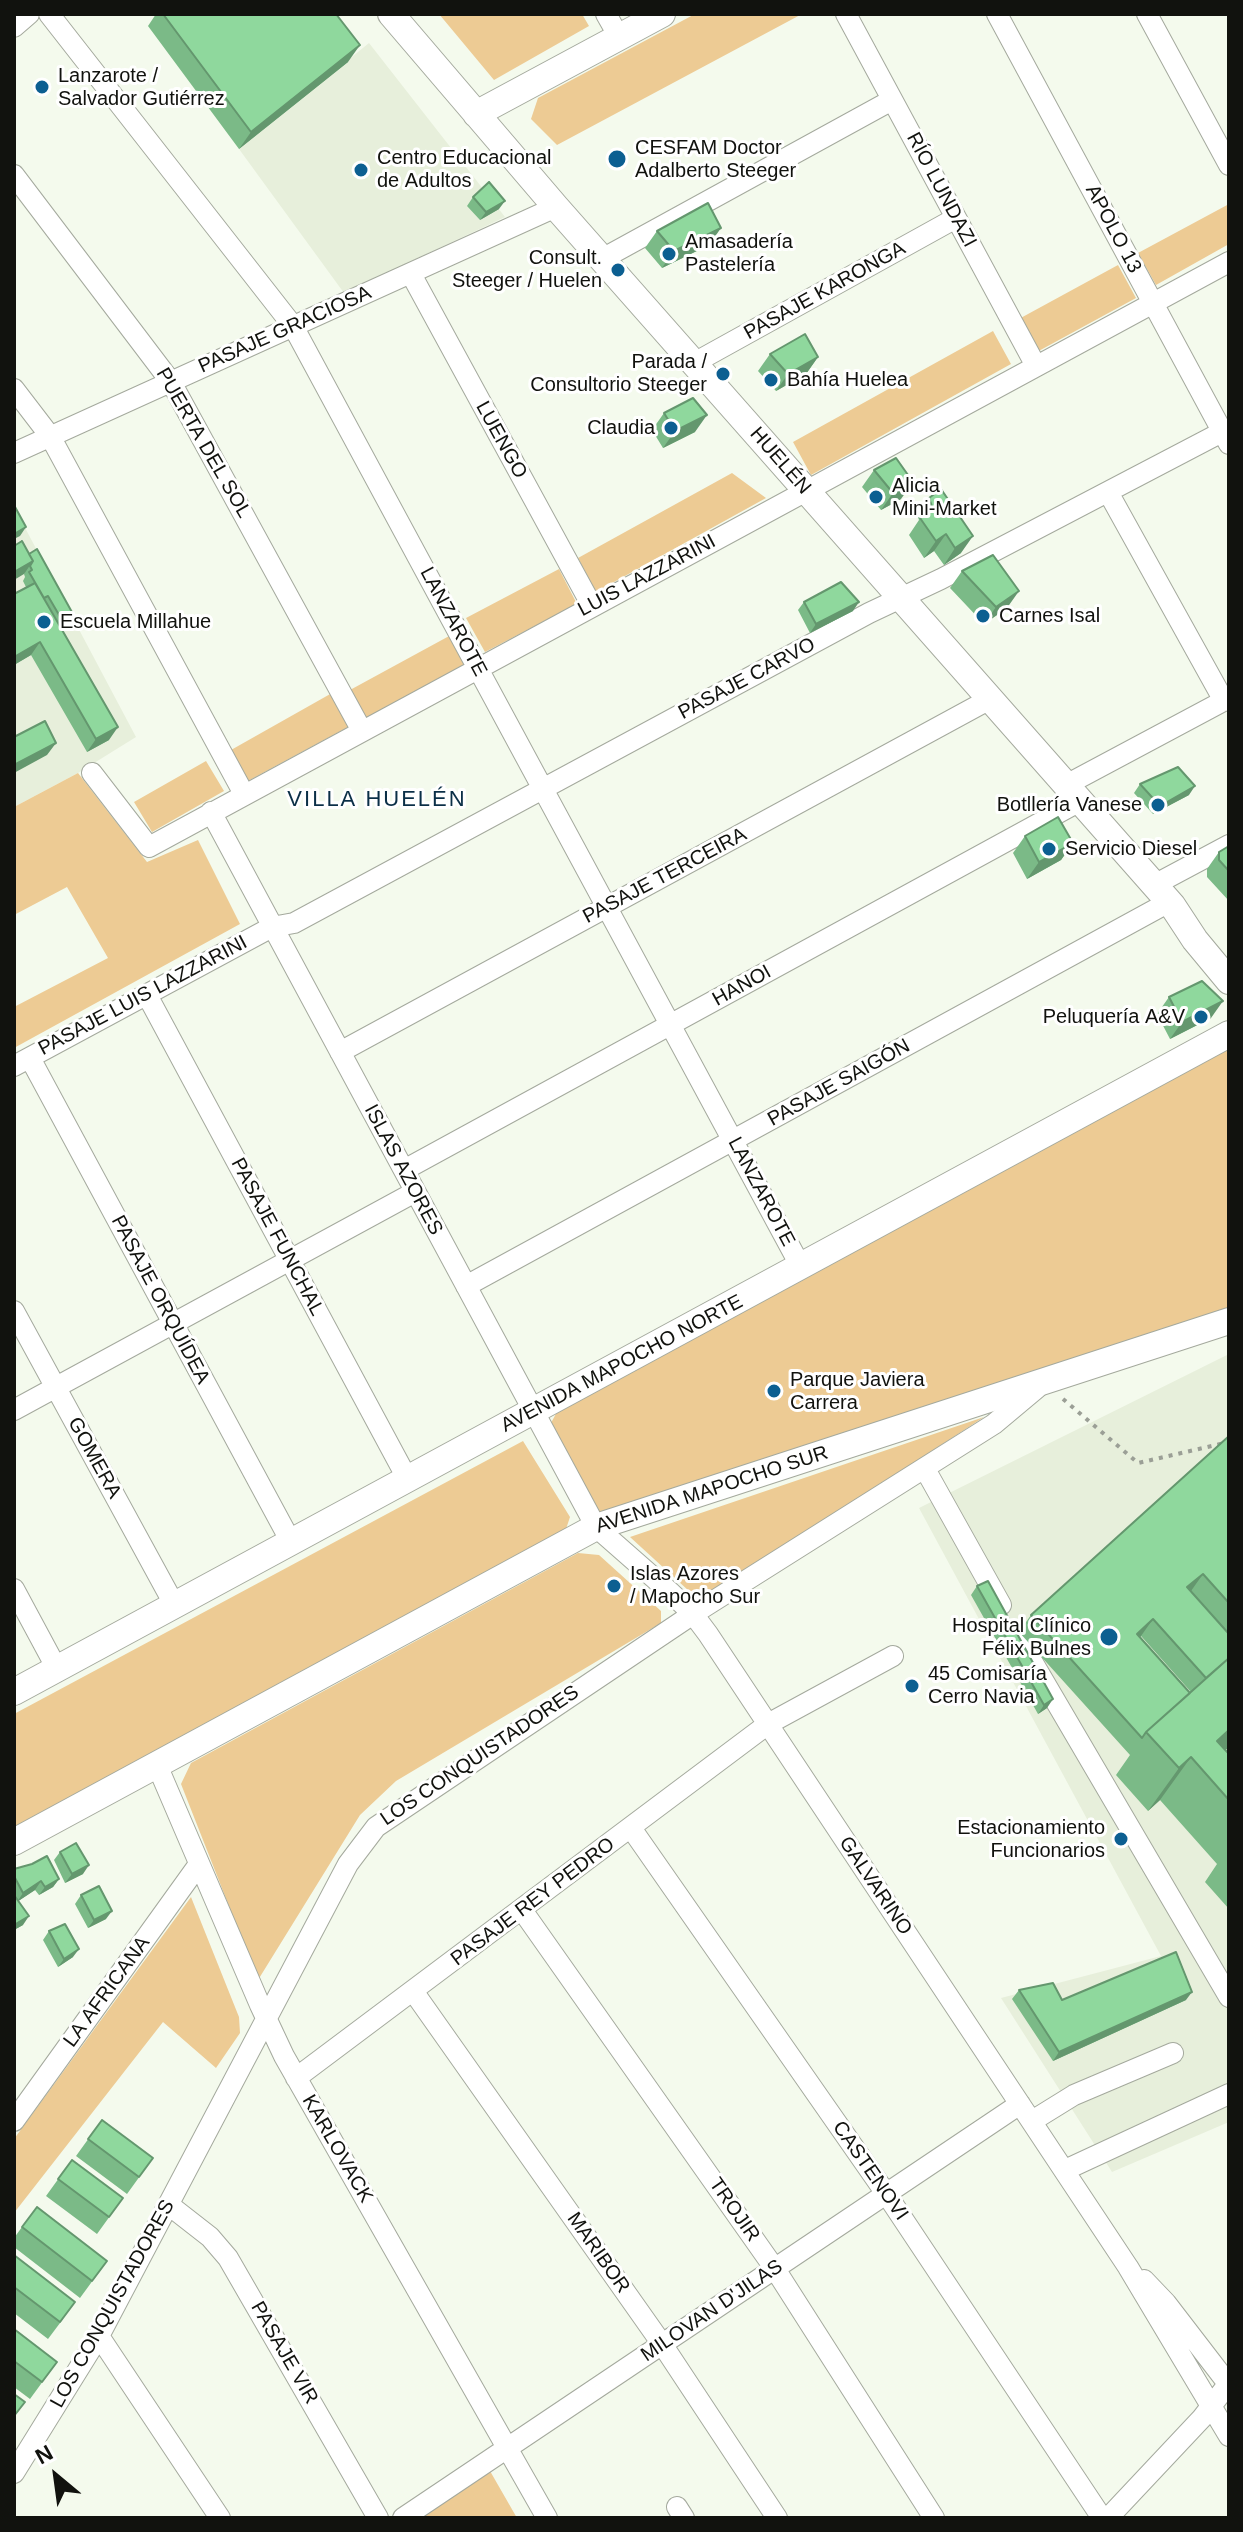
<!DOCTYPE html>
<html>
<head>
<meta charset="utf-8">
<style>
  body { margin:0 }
  #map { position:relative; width:1243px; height:2532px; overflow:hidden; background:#f4faed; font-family:Arial,sans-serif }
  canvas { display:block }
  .frame { position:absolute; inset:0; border:16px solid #11120e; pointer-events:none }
  .north { position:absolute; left:16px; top:2436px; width:80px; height:80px; -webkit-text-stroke:6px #fff; paint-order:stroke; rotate:331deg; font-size:22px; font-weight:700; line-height:32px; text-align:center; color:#11120e }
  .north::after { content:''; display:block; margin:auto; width:28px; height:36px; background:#11120e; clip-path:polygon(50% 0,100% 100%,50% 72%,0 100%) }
</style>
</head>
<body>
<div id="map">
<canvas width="1243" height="2532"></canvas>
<div class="frame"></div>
<div class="north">N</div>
</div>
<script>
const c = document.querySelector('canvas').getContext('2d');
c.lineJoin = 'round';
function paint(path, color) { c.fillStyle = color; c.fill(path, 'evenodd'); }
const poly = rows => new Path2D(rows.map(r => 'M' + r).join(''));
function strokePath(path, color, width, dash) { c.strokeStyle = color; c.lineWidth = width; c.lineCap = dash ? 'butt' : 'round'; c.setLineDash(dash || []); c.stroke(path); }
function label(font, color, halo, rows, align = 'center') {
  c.font = font + ' Arial,sans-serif'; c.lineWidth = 6; c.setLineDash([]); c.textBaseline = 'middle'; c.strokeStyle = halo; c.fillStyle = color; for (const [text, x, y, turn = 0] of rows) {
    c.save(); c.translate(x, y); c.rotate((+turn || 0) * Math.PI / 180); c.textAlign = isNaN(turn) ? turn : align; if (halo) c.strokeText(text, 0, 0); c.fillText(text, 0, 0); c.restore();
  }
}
paint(poly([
  [369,43,505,217,344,293,239,149],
  [14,507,136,737,78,773,14,807],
  [1229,1354,1229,2122,1112,2172,1001,1998,1161,1956,919,1508]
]), '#e7efdb');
paint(poly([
  [439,14,582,14,589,26,494,80],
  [695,14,802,14,557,145,531,119,538,98],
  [1229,204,1229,244,1156,285,1138,253],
  [1118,265,1136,298,1035,353,1017,320],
  [993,331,1011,364,811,475,793,442],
  [732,473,766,498,596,592,578,558],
  [559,569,577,604,485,652,466,618],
  [451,635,467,665,366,720,350,690],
  [332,693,350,726,246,782,231,750],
  [206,761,224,791,152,832,134,802],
  [78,773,147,862,198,840,240,924,14,1048,14,1007,108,958,67,887,14,915,14,807],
  [1229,1044,1229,1309,607,1512,598,1511,551,1423,559,1408],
  [984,1417,701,1602,630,1537],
  [523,1441,570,1517,564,1535,14,1828,14,1714],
  [578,1553,599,1555,661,1611,661,1623,396,1781,360,1815,258,1980,181,1784,191,1763],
  [191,1897,239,2017,240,2033,216,2068,163,2022,14,2213,14,2139],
  [490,2471,517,2518,422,2518]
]), '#edcb94');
const minor = poly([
  [49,14,293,326,801,1267],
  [606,14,619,37],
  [846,14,1036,366],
  [997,14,1229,444],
  [1147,14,1229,165],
  [14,27,29,14],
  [14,175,171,382,362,731],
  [602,259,892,100],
  [411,274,592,606],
  [694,363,956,218],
  [14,389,50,436,244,794],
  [14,453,556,207],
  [1108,492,1224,701],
  [92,773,149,847,1229,262],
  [1066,785,1229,698],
  [211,812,596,1527,670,1592,693,1614,708,1634,1128,2267,1229,2436],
  [1154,885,1229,845],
  [147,995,408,1480],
  [340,1052,990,699],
  [30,1058,291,1542],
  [14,1066,272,927,294,923,869,613,941,579,1222,432],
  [404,1170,1080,801],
  [466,1286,1169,902],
  [14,1311,175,1606],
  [14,1410,415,1192],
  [925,1469,1001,1605],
  [14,1589,57,1669],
  [1022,1644,1229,1997],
  [157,1765,260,2005,284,2056,547,2518],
  [631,1828,887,2195,1102,2518],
  [522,1910,775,2269,934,2518],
  [413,1991,662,2344,777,2518],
  [296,2078,768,1724,893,1656],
  [14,2121,199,1864],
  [1032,2121,1074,2095,1173,2053],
  [1065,2170,1229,2094],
  [169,2205,210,2237,228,2258,378,2518],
  [1144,2280,1166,2303,1229,2385],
  [99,2336,220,2518],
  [14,2473,99,2336,348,1864,376,1827,693,1614,994,1424,1037,1388],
  [677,2507,684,2518],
  [403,2518,1020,2104],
  [1108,2518,1202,2418,1229,2383]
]);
const major = poly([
  [391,14,556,207,1172,905,1195,940,1229,981],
  [476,114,662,14],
  [14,1692,1229,1034],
  [14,1842,596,1527,1229,1321]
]);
strokePath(minor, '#a4a99d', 22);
strokePath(major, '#a4a99d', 28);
strokePath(poly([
  [1063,1399,1138,1463,1229,1442]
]), '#9b9f96', 4, [4, 6]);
strokePath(minor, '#fff', 20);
strokePath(major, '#fff', 26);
paint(poly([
  [156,14,336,14,348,62,239,149,148,26],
  [473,197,499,209,480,220,467,206],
  [657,231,709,245,662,268,645,248],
  [770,354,818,357,806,374,776,391,758,371],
  [664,413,695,432,663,448,652,430],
  [874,470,901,499,881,510,862,487],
  [929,498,961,553,944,565,934,551,924,558,909,535,919,520,917,515],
  [29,554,73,614,67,622,60,626,109,740,87,752,31,655,14,665,14,594,26,587,23,581,25,577,24,574],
  [962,571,1007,608,984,624,950,588],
  [804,602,853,611,810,633,798,610],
  [1140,784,1189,795,1153,814,1134,793],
  [1025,836,1073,843,1061,860,1027,879,1013,853],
  [1229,846,1229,901,1207,877,1207,869,1219,852],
  [1169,997,1211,1018,1170,1039,1157,1014],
  [1229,1436,1229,1747,1225,1750,1229,1754,1229,1909,1205,1882,1217,1864,1160,1800,1148,1811,1116,1775,1130,1755,1019,1632,1031,1615],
  [1141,1636,1191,1692,1190,1693,1140,1637],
  [977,1586,1047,1708,1038,1714,971,1595],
  [60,1852,83,1874,65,1883,54,1860],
  [14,1869,59,1879,53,1887,39,1895,35,1890,18,1901,23,1925,14,1930],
  [81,1895,106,1919,88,1928,75,1904],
  [49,1931,73,1957,58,1967,43,1940],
  [1019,1990,1062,2000,1186,2000,1053,2061,1012,1999],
  [102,2120,153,2158,127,2194,76,2156],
  [72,2160,123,2198,97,2234,46,2196],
  [22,2227,107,2261,80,2298,14,2247,14,2238],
  [14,2255,63,2319,48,2339,14,2313],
  [14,2329,57,2362,30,2399,14,2387]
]), '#7bba87');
paint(poly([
  [360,45,348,62,239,149,251,132],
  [505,201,499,209,480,220,486,212],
  [721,228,709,245,662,268,674,251],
  [818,357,806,374,776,391,788,374],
  [707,415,695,432,663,448,675,431],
  [913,482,901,499,881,510,893,493],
  [26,527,20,536,14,539,14,534],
  [946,534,934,551,924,558,936,541],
  [973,536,961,553,944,565,955,548],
  [33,561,24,574,14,580,14,572],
  [1019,591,1007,608,984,624,996,607],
  [859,602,853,611,810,633,816,624],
  [73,614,67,622,56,629,62,620],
  [40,642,31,655,14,665,14,657],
  [118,727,109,740,87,752,96,739],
  [56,743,47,755,14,773,14,765],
  [1195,786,1189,795,1153,814,1160,806],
  [1073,843,1061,860,1027,879,1039,862],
  [1223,1001,1211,1018,1170,1039,1182,1022],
  [1203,1574,1191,1591,1187,1587],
  [1153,1619,1141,1636,1125,1651,1137,1634],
  [1053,1699,1047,1708,1038,1714,1044,1705],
  [1229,1730,1229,1747,1203,1770,1217,1741],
  [1191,1757,1160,1800,1148,1811,1179,1768],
  [89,1865,83,1874,65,1883,72,1874],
  [59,1879,53,1887,39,1895,45,1887],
  [41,1881,35,1890,17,1902,23,1893],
  [112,1911,106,1919,88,1928,94,1920],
  [29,1916,23,1925,14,1930,14,1925],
  [79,1949,73,1957,58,1967,64,1959],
  [1192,1992,1186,2000,1053,2061,1059,2052]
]), '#64976e');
const building = poly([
  [163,14,336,14,360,45,251,132,163,14],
  [489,182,505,201,486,212,473,197,489,182],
  [708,203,721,228,674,251,657,231,708,203],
  [805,334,818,357,788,374,770,354,805,334],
  [693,398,707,415,675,431,664,413,693,398],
  [896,458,913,482,893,493,874,470,896,458],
  [941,489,973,536,955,548,946,534,936,541,920,518,933,509,929,498,941,489],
  [14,505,26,527,14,534,14,505],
  [22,541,33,561,14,572,14,546,22,541],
  [37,549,73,614,62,620,48,596,44,598,29,572,32,570,30,566,33,561,29,554,37,549],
  [993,555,1019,591,996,607,962,571,993,555],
  [841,582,859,602,816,624,804,602,841,582],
  [35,583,118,727,96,739,40,642,14,657,14,594,35,583],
  [45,721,56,743,14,765,14,737,45,721],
  [1178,767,1195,786,1160,806,1140,784,1178,767],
  [1058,817,1073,843,1039,862,1025,836,1058,817],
  [1229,846,1229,871,1219,860,1219,852,1229,846],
  [1202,981,1223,1001,1182,1022,1169,997,1202,981],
  [1229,1436,1229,1603,1203,1574,1187,1587,1229,1634,1229,1658,1206,1678,1153,1619,1137,1634,1190,1693,1146,1732,1142,1738,1031,1615,1229,1436],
  [988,1581,1053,1699,1044,1705,977,1586,988,1581],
  [1229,1658,1229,1730,1217,1741,1229,1754,1229,1800,1191,1757,1179,1768,1146,1732,1229,1658],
  [76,1843,89,1865,72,1874,60,1852,76,1843],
  [47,1856,59,1879,45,1887,41,1881,23,1893,14,1876,14,1869,32,1864,47,1856],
  [99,1886,112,1911,94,1920,81,1895,99,1886],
  [14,1895,29,1916,14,1925,14,1895],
  [65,1924,79,1949,64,1959,49,1931,65,1924],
  [1176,1952,1192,1992,1059,2052,1019,1990,1053,1983,1062,2000,1176,1952],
  [102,2120,153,2158,139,2177,88,2139,102,2120],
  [72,2160,123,2198,109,2217,58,2179,72,2160],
  [37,2207,107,2261,92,2281,22,2227,37,2207],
  [14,2255,75,2302,60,2322,14,2287,14,2255],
  [14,2329,57,2362,42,2382,14,2361,14,2329],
  [14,2394,25,2402,14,2416,14,2394]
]);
paint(building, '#8fd89d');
strokePath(building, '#64976e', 2);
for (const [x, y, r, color] of [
  [42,87,8,"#0c5f91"],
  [617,159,10,"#0c5f91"],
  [361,170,8,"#0c5f91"],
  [669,254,8,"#0c5f91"],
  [618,270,8,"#0c5f91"],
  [723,374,8,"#0c5f91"],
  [771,380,8,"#0c5f91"],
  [671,428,8,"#0c5f91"],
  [876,497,8,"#0c5f91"],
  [983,616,8,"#0c5f91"],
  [44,622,8,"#0c5f91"],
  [1158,805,8,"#0c5f91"],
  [1049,849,8,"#0c5f91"],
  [1201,1017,8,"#0c5f91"],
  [774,1391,8,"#0c5f91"],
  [614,1586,8,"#0c5f91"],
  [1109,1637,10,"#0c5f91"],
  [912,1686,8,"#0c5f91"],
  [1121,1839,8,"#0c5f91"]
]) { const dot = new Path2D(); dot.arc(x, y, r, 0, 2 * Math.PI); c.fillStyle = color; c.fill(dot); strokePath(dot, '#fff', 3); }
label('20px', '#11120e', '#fff', [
  ["Lanzarote /",58,76],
  ["Salvador Gutiérrez",58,99],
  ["CESFAM Doctor",635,148],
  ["Adalberto Steeger",635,171],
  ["Centro Educacional",377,158],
  ["de Adultos",377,181],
  ["Amasadería",685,242],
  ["Pastelería",685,265],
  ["Consult.",602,258,"right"],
  ["Steeger / Huelen",602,281,"right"],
  ["Parada /",707,362,"right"],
  ["Consultorio Steeger",707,385,"right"],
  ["Bahía Huelea",787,380],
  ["Claudia",655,428,"right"],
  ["Alicia",892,486],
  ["Mini-Market",892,509],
  ["Carnes Isal",999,616],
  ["Escuela Millahue",60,622],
  ["Botllería Vanese",1142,805,"right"],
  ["Servicio Diesel",1065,849],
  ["Peluquería A&V",1185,1017,"right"],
  ["Parque Javiera",790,1380],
  ["Carrera",790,1403],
  ["Islas Azores",630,1574],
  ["/ Mapocho Sur",630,1597],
  ["Hospital Clínico",1091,1626,"right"],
  ["Félix Bulnes",1091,1649,"right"],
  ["45 Comisaría",928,1674],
  ["Cerro Navia",928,1697],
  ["Estacionamiento",1105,1828,"right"],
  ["Funcionarios",1105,1851,"right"]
], 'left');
label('20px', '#11120e', '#fff', [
  ["RÍO LUNDAZI",941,190,62],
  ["APOLO 13",1113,229,62],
  ["PASAJE KARONGA",825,291,-29],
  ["PASAJE GRACIOSA",285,330,-24],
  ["LUENGO",501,440,61],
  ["PUERTA DEL SOL",203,443,60],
  ["HUELÉN",780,461,49],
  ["LUIS LAZZARINI",647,576,-28],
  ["LANZAROTE",453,622,62],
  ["PASAJE CARVO",747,679,-28],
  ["PASAJE TERCEIRA",665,876,-28],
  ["HANOI",742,986,-29],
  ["PASAJE LUIS LAZZARINI",143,996,-28],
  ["PASAJE SAIGÓN",839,1083,-29],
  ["ISLAS AZORES",403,1170,62],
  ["LANZAROTE",761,1192,62],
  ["PASAJE FUNCHAL",277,1237,62],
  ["PASAJE ORQUÍDEA",160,1300,62],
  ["AVENIDA MAPOCHO NORTE",622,1364,-28],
  ["GOMERA",94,1458,61],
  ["AVENIDA MAPOCHO SUR",712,1490,-18],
  ["LOS CONQUISTADORES",480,1756,-34],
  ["GALVARINO",875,1886,56],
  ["PASAJE REY PEDRO",533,1902,-37],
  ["LA AFRICANA",107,1992,-54],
  ["KARLOVACK",337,2149,60],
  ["CASTENOVI",870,2171,55],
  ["TROJIR",734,2210,55],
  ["MARIBOR",598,2253,55],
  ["LOS CONQUISTADORES",113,2304,-61],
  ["MILOVAN D'JILAS",712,2311,-34],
  ["PASAJE VIR",284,2353,60]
]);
c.letterSpacing = '2px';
label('22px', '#0b2f47', '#fff', [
  ["VILLA HUELÉN",377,800]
]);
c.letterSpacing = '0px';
</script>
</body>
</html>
